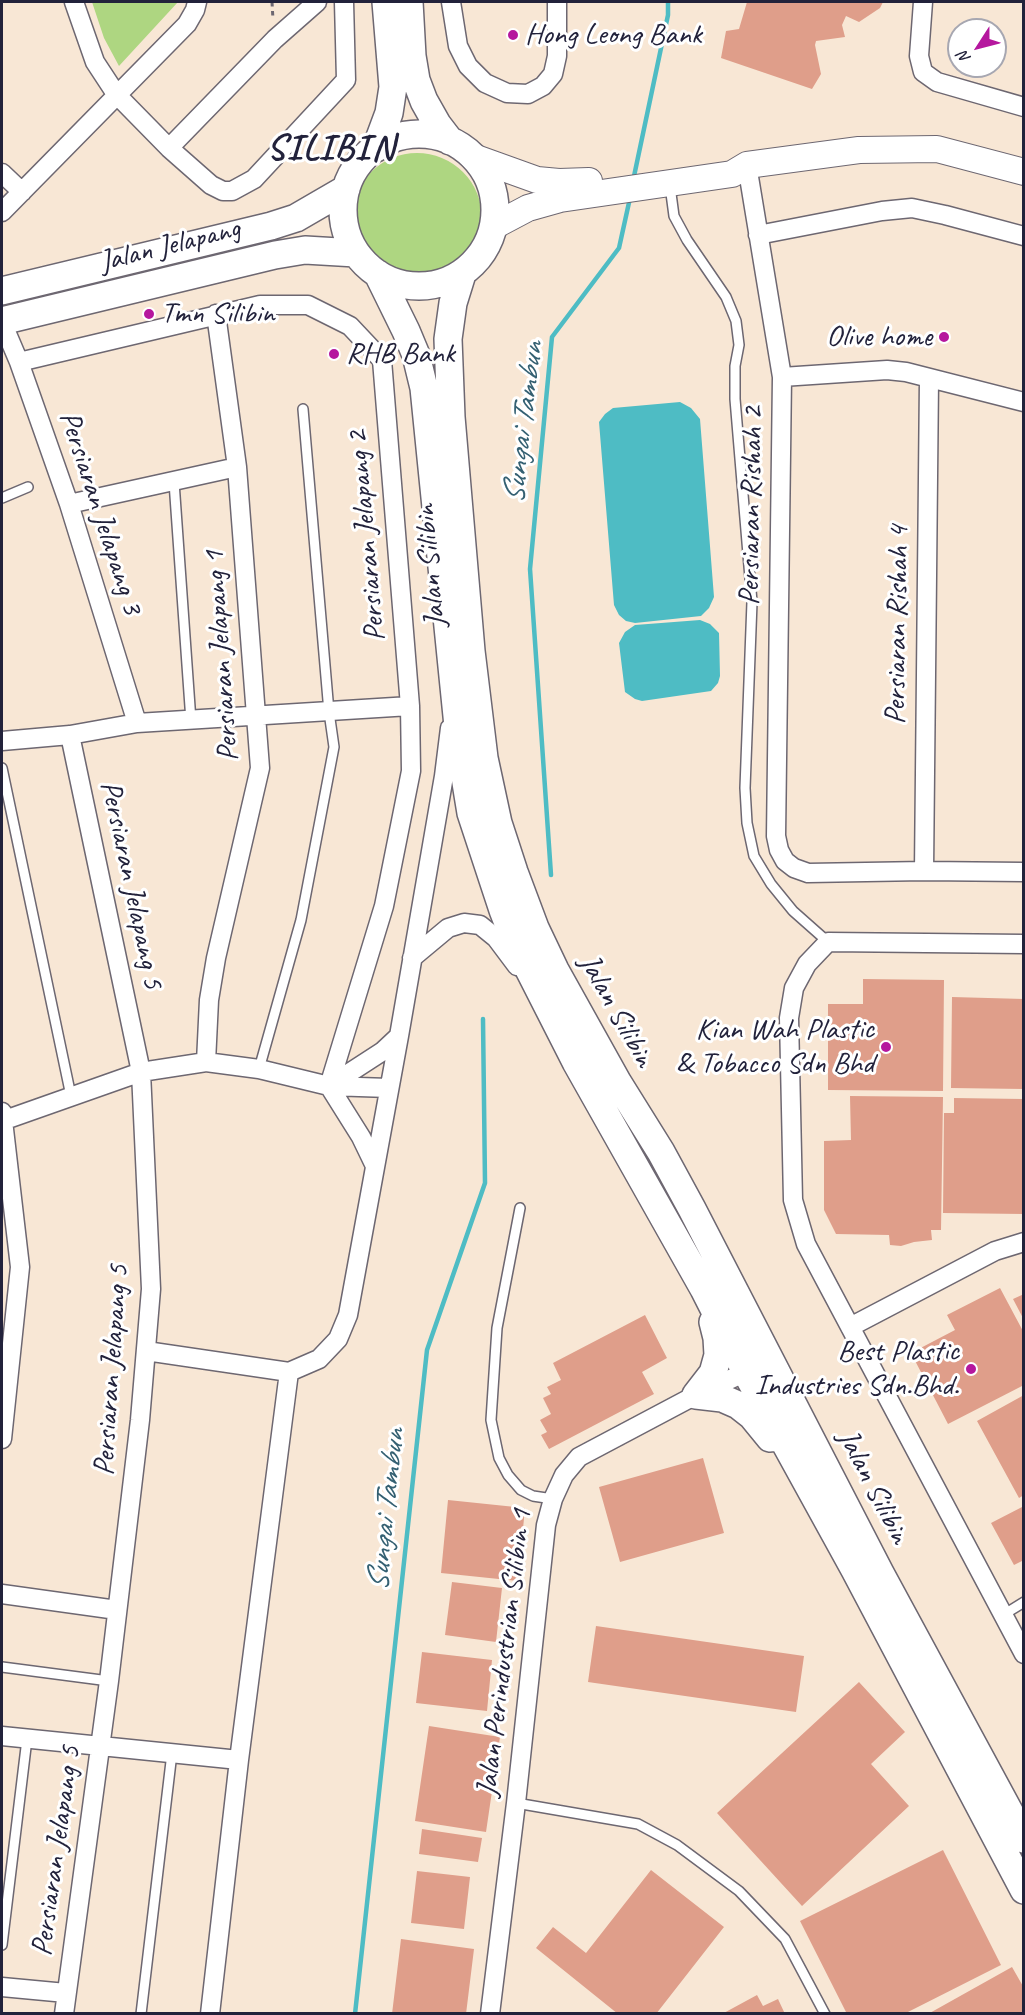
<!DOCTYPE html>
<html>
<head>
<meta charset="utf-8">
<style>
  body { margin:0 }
  #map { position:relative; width:1025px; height:2015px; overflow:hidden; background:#f8e7d5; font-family:Caveat,sans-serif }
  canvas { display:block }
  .frame { position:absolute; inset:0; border:3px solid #22223b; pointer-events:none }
  .north { position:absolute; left:947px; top:18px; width:60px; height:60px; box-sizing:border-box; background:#fff; border:2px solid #a7a7b1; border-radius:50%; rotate:234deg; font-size:16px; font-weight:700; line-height:24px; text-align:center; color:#22223b }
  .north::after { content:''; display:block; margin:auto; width:21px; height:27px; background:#b5179e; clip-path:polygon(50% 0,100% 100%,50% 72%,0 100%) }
</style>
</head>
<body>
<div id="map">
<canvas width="1025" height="2015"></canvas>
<div class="frame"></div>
<div class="north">N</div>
</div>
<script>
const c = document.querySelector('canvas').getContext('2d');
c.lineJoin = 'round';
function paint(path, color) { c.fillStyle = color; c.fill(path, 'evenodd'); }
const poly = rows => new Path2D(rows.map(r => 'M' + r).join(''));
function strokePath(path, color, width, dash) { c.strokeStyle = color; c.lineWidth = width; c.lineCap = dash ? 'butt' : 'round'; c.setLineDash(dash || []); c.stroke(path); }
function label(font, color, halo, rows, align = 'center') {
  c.font = font + ' Caveat,sans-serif'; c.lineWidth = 6; c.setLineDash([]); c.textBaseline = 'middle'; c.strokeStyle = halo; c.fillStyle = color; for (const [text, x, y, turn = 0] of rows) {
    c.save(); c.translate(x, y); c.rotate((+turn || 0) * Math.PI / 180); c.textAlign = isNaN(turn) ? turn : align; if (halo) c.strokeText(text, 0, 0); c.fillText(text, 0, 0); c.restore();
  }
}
paint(poly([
  [92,2,178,2,119,66,104,38],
  '352 218a65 65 0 1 1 130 0a65 65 0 1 1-130 0Z'
]), '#aed681');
paint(poly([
  [680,402,691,408,700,419,714,597,709,608,701,616,635,623,626,621,619,615,614,605,599,422,605,414,613,408],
  [700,620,710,624,719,633,720,676,718,683,711,691,642,701,635,699,625,692,619,643,625,632,635,625]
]), '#4ebcc4');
strokePath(poly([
  [633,181,668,15,668,2],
  [551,875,530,569,552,337,619,248,630,198],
  [355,2014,427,1350,485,1183,483,1019]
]), '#4ebcc4', 4.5);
paint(poly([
  [747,2,883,2,880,8,859,22,846,16,842,25,845,37,816,41,815,45,821,74,812,89,721,58,726,31,739,29],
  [863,979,944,980,943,1091,828,1090,828,1004,863,1004],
  [952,997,1024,999,1024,1089,951,1088],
  [850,1096,943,1097,941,1230,931,1230,932,1240,914,1242,901,1246,890,1245,889,1235,836,1234,824,1210,824,1141,851,1140],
  [954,1098,1023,1099,1024,1214,943,1213,944,1113,954,1113],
  [1000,1288,1024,1333,1024,1385,948,1424,911,1353,955,1330,947,1315],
  [1024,1294,1024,1320,1013,1299],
  [645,1315,667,1358,642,1372,654,1394,549,1449,541,1435,547,1432,540,1420,551,1414,543,1398,551,1394,547,1387,561,1380,553,1363],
  [1024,1395,1024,1495,1019,1498,977,1421],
  [703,1458,724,1533,620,1562,599,1487],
  [448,1500,525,1508,518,1581,441,1573],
  [1024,1506,1024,1560,1014,1565,991,1523],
  [452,1582,502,1588,496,1642,445,1635],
  [596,1626,804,1656,796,1712,588,1682],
  [422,1652,492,1660,487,1711,416,1703],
  [859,1682,905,1732,871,1764,909,1806,802,1906,717,1813],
  [429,1726,500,1737,486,1832,415,1821],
  [422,1829,482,1838,478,1862,419,1854],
  [943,1850,1001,1965,904,2014,847,2014,800,1921],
  [651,1870,724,1927,656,2014,618,2014,536,1948,553,1927,586,1953],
  [417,1871,470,1877,464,1929,411,1923],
  [401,1939,474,1949,466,2014,392,2014],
  [1012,1967,1024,1988,1024,2014,928,2014],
  [757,1995,763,2006,778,1999,785,2014,722,2014]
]), '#df9e8a');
const lane = poly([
  [670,186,674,216,687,240,726,297,736,321,739,345,735,366,735,399,752,602,745,788,747,823,754,856,771,884,793,911,828,942],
  [174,482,191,721],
  [2,498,28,487],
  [2,768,71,1096],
  [259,1069,301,920,334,747,329,712,303,409],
  [520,1208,497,1328,491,1420,499,1458,508,1475,521,1490,533,1496,553,1499],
  [1003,1615,1024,1602],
  [2,1667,109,1681],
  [516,1803,638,1824,677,1845,739,1891,785,1939,825,2014],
  [2,1945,27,1739],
  [141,2014,172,1753]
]);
const street = poly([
  [74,2,95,62,116,94,169,148,211,185,223,191,232,191,254,179,346,80,344,2],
  [451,2,458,46,468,66,485,83,507,93,528,94,543,86,553,74,557,56,557,2],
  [923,2,919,56,923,72,937,82,1024,107],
  [169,148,275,39,317,2],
  [747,165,782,377,776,836,779,850,785,861,794,868,808,873,924,871,1024,872],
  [2,173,22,192],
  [2,212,187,24,195,10,197,2],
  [758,235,882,211,912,208,945,215,1024,236],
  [2,322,19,362,69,504,137,723],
  [19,362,260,305,308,305,350,326,382,360,410,706,411,771,384,906,329,1086],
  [782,377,887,370,906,372,1024,402],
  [69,504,237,467],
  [2,741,70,735,137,723,410,706],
  [924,871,929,379],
  [1024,944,828,942,807,964,794,988,789,1018,793,1200,806,1244,1024,1654],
  [412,958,448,928,464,923,480,925,496,938,517,966],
  [206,1062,209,1000,216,958,260,768,237,467,216,314],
  [329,1086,361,1137,375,1166],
  [329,1086,383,1051,399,1036],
  [2,1112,20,1267,2,1439],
  [2,1121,141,1072,206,1062,259,1069,329,1086,389,1088],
  [850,1327,995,1251,1024,1242],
  [146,1351,289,1372],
  [289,1372,319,1359,338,1339,348,1315,399,1036,444,776,450,728],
  [2,1594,117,1610],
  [2,1736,239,1760],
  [2,1987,66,1993],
  [64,2014,109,1681,140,1420,151,1289,141,1072,70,735],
  [210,2014,239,1760,289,1372],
  [490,2014,516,1803,546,1525,553,1499,564,1475,579,1457,696,1395,746,1372]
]);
const secondary = poly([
  [473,157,537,180,559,182,589,181],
  [494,226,528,208,560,199,732,174,747,165,859,150,937,149,1024,172]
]);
const primary = poly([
  [409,2,412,56,416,80,424,101,437,124,450,141],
  '343 210a76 76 0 1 1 152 0a76 76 0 1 1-152 0Z',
  [376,148,389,113,393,87,386,2],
  [378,274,406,331,416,355,424,388,460,746,471,813,503,910,517,946,576,1062,704,1289,746,1372,855,1570,1024,1890],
  [462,274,453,303,448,339,451,417,471,651,484,758,498,823,514,872,535,928,555,970,618,1083,661,1152,692,1209,880,1573,1024,1839],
  [2,291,271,226,296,218,346,189],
  [2,321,275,255,305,250,356,253],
  [696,1395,722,1398,738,1405,752,1416,770,1438],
  [696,1395,713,1373,718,1355,717,1338,713,1322]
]);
strokePath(lane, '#6d6771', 12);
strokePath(street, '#6d6771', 21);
strokePath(secondary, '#6d6771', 28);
strokePath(primary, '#6d6771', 30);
strokePath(poly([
  [272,2,273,20]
]), '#6d6771', 3, [4.5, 4.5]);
strokePath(lane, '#fff', 9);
strokePath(street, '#fff', 18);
strokePath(secondary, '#fff', 26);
strokePath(primary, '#fff', 27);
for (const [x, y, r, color] of [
  [513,35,6,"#b5179e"],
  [149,314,6,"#b5179e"],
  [944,337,6,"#b5179e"],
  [334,354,6,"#b5179e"],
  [886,1047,6,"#b5179e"],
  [971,1369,6,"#b5179e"]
]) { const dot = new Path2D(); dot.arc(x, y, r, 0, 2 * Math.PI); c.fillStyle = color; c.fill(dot); strokePath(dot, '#fff', 2); }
label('30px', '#22223b', '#fff', [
  ["Hong Leong Bank",525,35],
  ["Tmn Silibin",161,314],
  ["Olive home",932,337,"right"],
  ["RHB Bank",346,354],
  ["Kian Wah Plastic",874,1030,"right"],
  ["& Tobacco Sdn Bhd",874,1064,"right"],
  ["Best Plastic",959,1352,"right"],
  ["Industries Sdn.Bhd.",959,1386,"right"]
], 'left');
label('30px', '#22223b', '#fff', [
  ["Jalan Jelapang",170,246,-14],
  ["Persiaran Rishah 2",752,506,-89],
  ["Persiaran Jelapang 3",100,513,72],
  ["Persiaran Jelapang 2",367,536,-95],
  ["Jalan Silibin",431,566,-95],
  ["Persiaran Rishah 4",898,625,-89],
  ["Persiaran Jelapang 1",222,656,-94],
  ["Persiaran Jelapang 5",131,885,78],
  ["Jalan Silibin",616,1011,61],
  ["Persiaran Jelapang 5",112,1370,-86],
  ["Jalan Silibin",873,1487,63],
  ["Jalan Perindustrian Silibin 1",505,1653,-83],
  ["Persiaran Jelapang 5",57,1851,-82]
]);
label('italic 32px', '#346072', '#fff', [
  ["Sungai Tambun",524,423,-83],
  ["Sungai Tambun",387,1510,-84]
]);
c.letterSpacing = '1.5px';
label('bold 36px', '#22223b', '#fff', [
  ["SILIBIN",331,150]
]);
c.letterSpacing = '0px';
</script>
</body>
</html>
